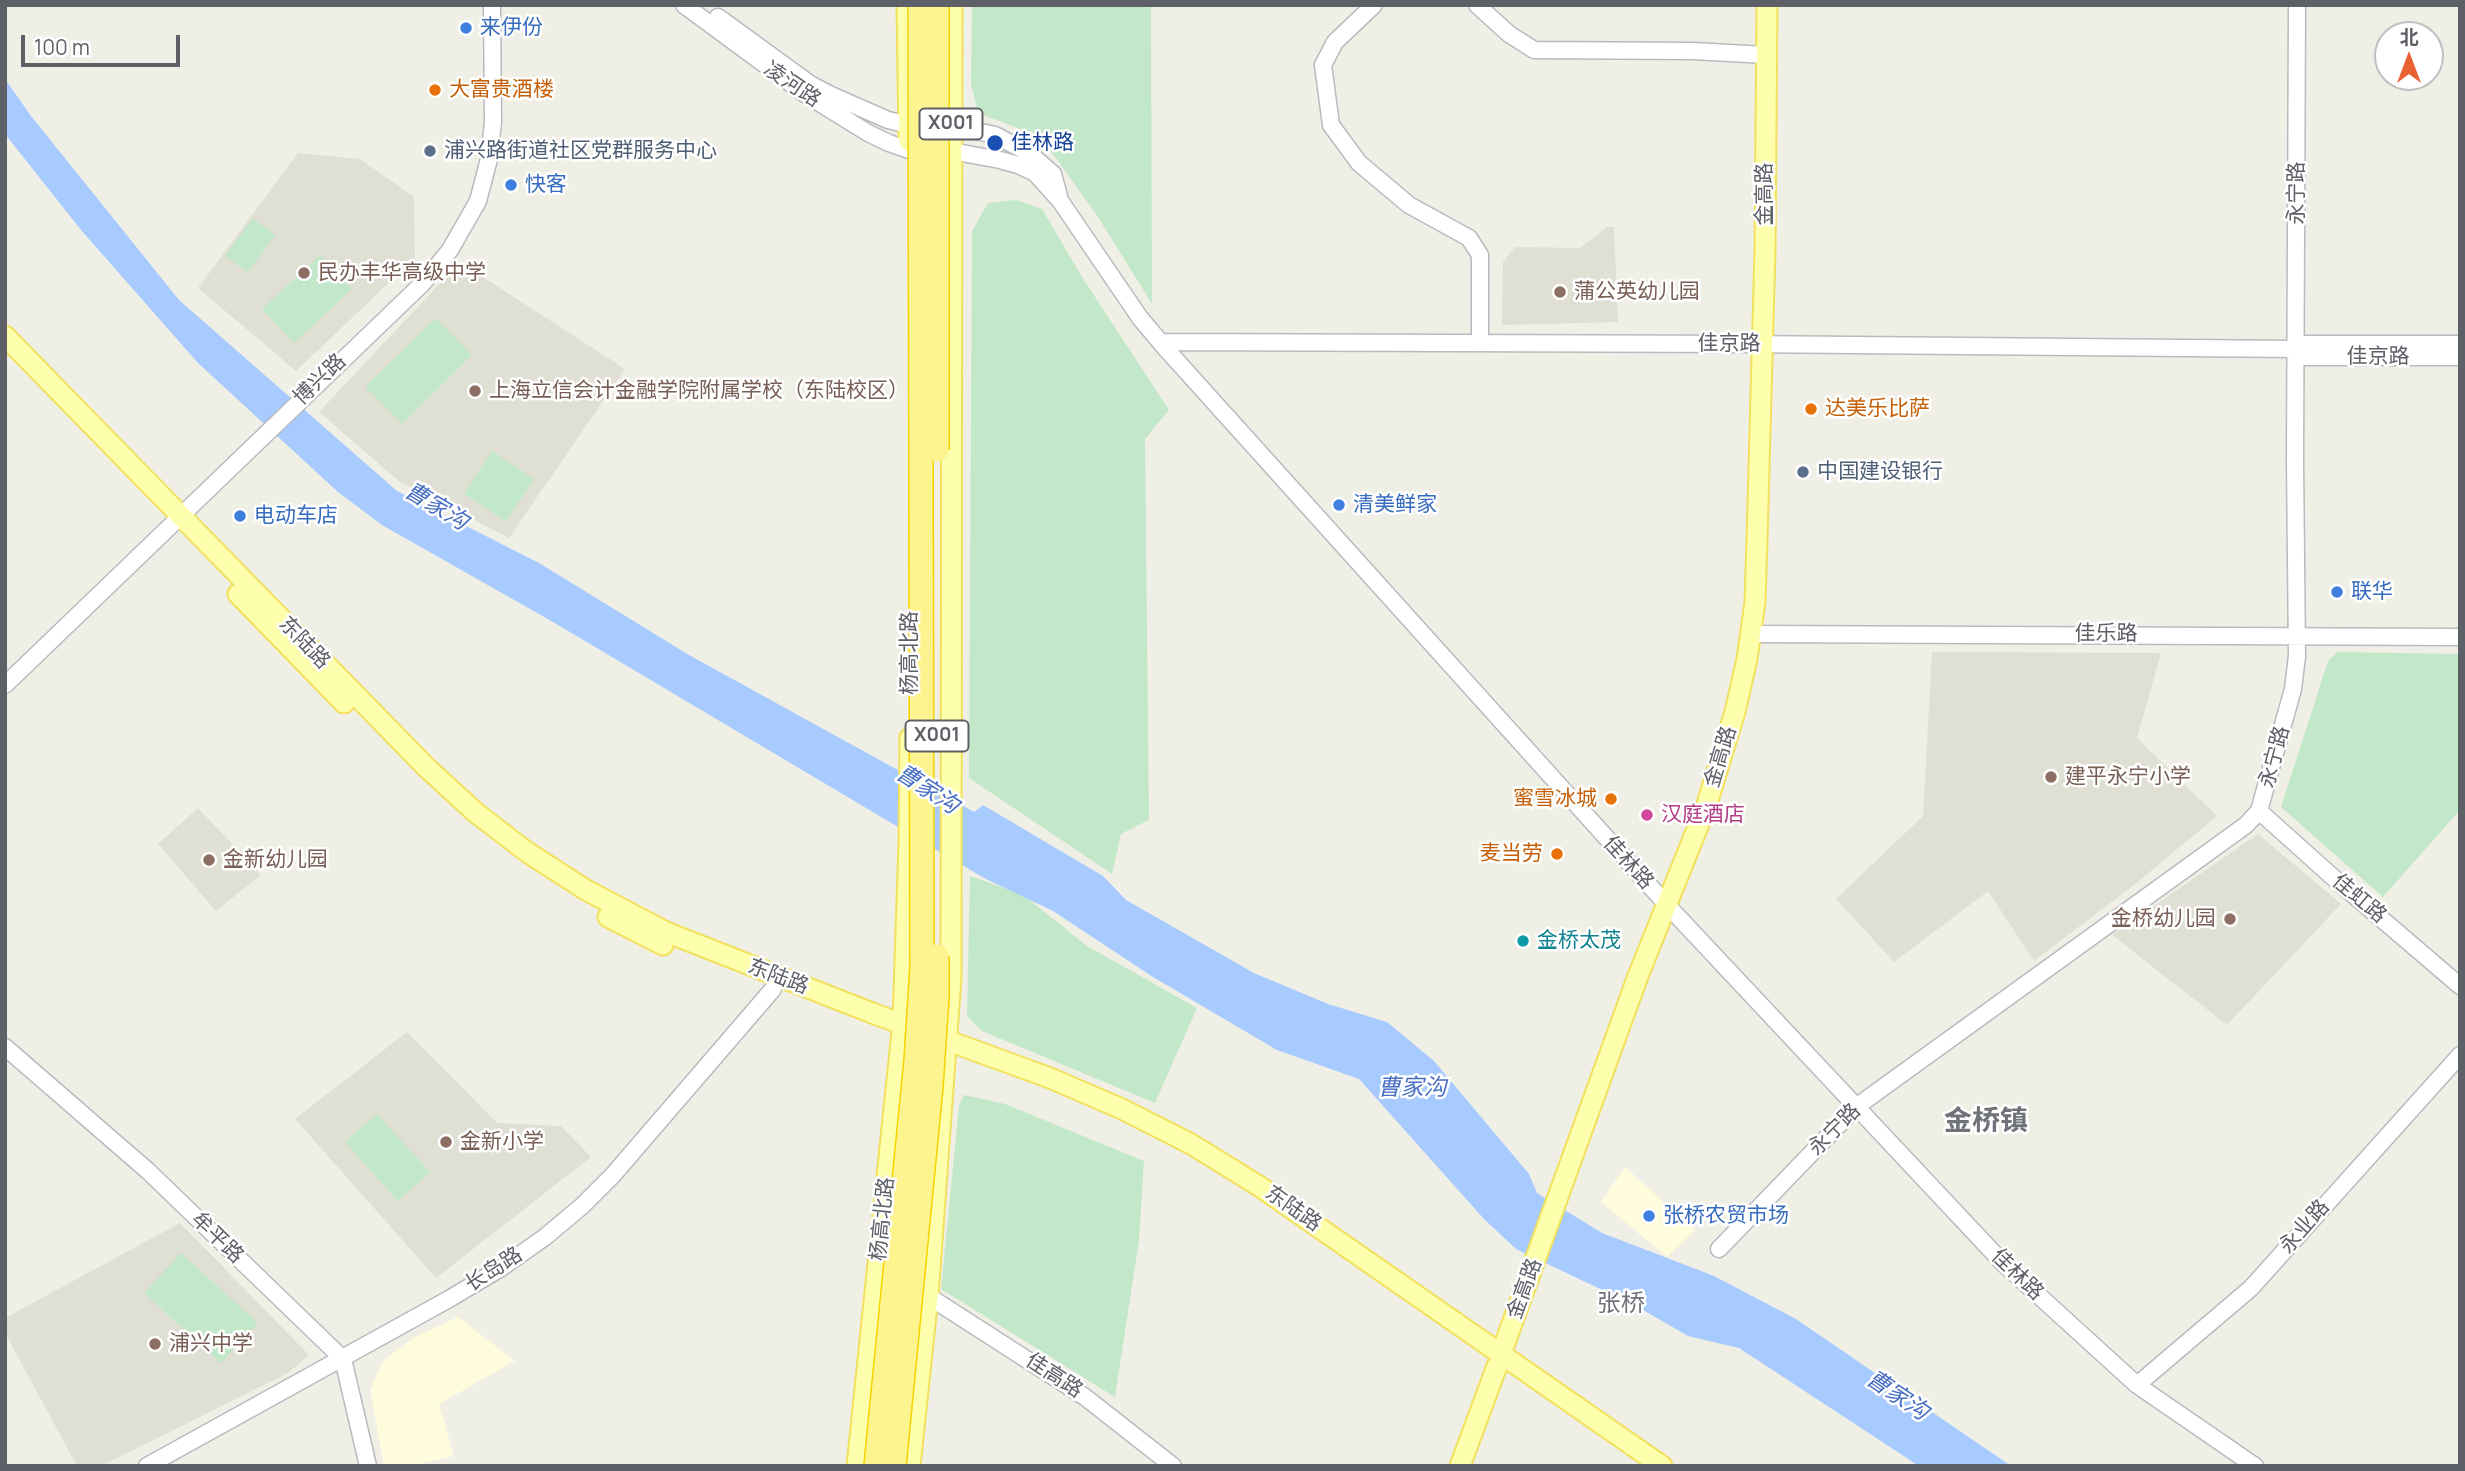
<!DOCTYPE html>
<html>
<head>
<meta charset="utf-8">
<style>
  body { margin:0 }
  #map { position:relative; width:2465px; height:1471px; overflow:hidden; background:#f0efe6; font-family:Manrope,"Noto Sans SC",sans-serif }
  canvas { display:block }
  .frame { position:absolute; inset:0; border:7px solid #5e6067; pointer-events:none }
  .north { position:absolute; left:2374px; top:21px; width:70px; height:70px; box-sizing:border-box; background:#fff; border:2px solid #bfbfc2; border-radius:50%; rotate:0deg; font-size:19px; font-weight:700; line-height:28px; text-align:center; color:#5e6067 }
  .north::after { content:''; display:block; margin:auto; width:24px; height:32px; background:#e96033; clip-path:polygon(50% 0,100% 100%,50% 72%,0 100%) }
  .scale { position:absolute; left:21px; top:35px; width:159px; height:32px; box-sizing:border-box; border:4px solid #5e6067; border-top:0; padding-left:9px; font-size:21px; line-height:24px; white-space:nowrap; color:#5e6067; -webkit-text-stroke:5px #fff; paint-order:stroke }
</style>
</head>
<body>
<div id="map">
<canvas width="2465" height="1471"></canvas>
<div class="frame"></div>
<div class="north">北</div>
<div class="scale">100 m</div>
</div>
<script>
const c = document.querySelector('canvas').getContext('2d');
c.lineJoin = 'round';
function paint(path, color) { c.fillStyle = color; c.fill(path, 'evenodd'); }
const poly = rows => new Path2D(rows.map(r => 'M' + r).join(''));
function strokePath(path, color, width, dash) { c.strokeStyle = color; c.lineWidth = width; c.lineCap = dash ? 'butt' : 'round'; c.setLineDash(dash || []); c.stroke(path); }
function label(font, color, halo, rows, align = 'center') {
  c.font = font + ' Manrope,"Noto Sans SC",sans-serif'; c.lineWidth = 5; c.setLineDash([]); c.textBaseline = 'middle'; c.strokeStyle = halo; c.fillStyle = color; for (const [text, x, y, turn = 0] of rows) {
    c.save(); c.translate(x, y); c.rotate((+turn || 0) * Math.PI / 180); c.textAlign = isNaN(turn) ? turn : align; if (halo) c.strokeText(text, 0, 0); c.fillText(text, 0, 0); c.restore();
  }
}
paint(poly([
  [1625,1167,1695,1230,1667,1257,1601,1202],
  [458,1317,515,1361,439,1404,454,1456,411,1466,384,1466,370,1390,383,1361,413,1338]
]), '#fefcdd');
paint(poly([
  [298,153,360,159,414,197,415,258,296,371,198,288],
  [1607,227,1614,227,1618,322,1502,325,1503,262,1515,247,1580,248],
  [460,262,625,369,509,538,400,482,319,412],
  [1932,652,2161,653,2137,738,2217,816,2134,885,2034,961,1988,891,1894,962,1836,899,1923,816],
  [198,808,261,875,216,911,158,844],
  [2258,834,2341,904,2227,1025,2112,935],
  [407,1032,497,1123,561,1126,591,1157,436,1278,295,1119],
  [180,1223,309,1355,288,1373,101,1466,77,1466,5,1333,5,1318]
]), '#e0dfd4');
paint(poly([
  [972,5,1151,5,1152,304,1098,217,1056,158,1036,135,978,113,971,84],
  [1016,200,1042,209,1082,277,1169,410,1145,439,1149,820,1121,834,1112,874,969,778,972,231,988,203],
  [253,218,275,235,248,272,225,256],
  [320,255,352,289,294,343,262,309],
  [436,318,472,355,402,424,365,387],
  [492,451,534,479,506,521,464,494],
  [2338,652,2460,654,2460,810,2383,897,2281,807,2328,661],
  [970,876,1022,894,1087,946,1197,1008,1155,1103,982,1031,967,1016],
  [964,1095,1005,1104,1144,1161,1139,1240,1115,1397,941,1289,959,1106],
  [377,1114,430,1172,398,1201,345,1142],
  [181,1253,258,1323,221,1363,144,1293]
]), '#c3e7c9');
paint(poly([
  [5,79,31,116,179,300,397,491,539,563,689,655,974,812,983,805,1103,876,1126,900,1254,973,1328,1004,1387,1022,1434,1061,1529,1174,1537,1193,1602,1233,1714,1276,1796,1319,2011,1466,1919,1466,1739,1348,1688,1336,1638,1307,1516,1249,1484,1219,1359,1079,1277,1050,1153,977,1053,911,984,878,553,622,382,525,338,492,198,363,81,230,5,134]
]), '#a7caff');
const minor = poly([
  [684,5,805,94,868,133,889,143,909,150,962,153,1000,160,1018,165,1035,173,1061,202,1140,318,1167,350,1667,905,2003,1263,2137,1385,2255,1466],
  [1374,5,1335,42,1323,65,1331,125,1359,163,1409,205,1469,238,1480,255,1480,343],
  [1477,5,1509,34,1534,50,1693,51,1766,55],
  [718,17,810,84,831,95,888,120,909,125,962,128,995,135,1029,153,1053,174,1059,196],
  [1160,342,1742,344,2297,349],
  [2297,344,2460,344],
  [2297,357,2460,357],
  [1751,634,2460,637],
  [5,685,423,283,450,250,478,201,489,159,493,122,492,5],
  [2259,811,2336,880,2460,986],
  [5,1047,148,1171,343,1359,368,1466],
  [1719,1249,1856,1107,2246,825,2259,811,2293,689,2297,656,2295,461,2297,5],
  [928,1296,1085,1397,1173,1466],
  [2137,1385,2251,1288,2460,1055],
  [147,1466,449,1299,501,1268,545,1237,582,1206,613,1175,773,989]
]);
const major = poly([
  [907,5,909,141],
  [5,336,427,768,475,812,527,852,586,890,666,932,872,1013,1050,1078,1122,1109,1191,1144,1259,1186,1662,1466],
  [238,594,344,703],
  [608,917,663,945],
  [1501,1354,1638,976,1707,804,1735,712,1747,659,1755,602,1757,540,1765,250,1767,5],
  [857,1466,903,1022,909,841,910,738],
  [910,1466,928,1296,951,978,952,5],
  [1460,1466,1497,1366]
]);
strokePath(minor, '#b9bac0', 19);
strokePath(major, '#f2e15e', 23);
strokePath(minor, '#fff', 16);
strokePath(major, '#feffac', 19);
const highwayBridge = poly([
  [937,450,937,5],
  [876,1466,916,1061,922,967,920,5],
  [894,1466,931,1086,937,997,937,956]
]);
strokePath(highwayBridge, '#f6d300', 26, []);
strokePath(highwayBridge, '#fdf490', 23);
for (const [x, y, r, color] of [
  [466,28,7,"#3f7fe0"],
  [435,90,7,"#e8710a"],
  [995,143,9,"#1a4fb4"],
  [430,151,7,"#5c6f8a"],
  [511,185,7,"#3f7fe0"],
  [304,273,7,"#8d6e63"],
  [1560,292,7,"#8d6e63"],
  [475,391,7,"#8d6e63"],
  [1811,409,7,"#e8710a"],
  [1803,472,7,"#5c6f8a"],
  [1339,505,7,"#3f7fe0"],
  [240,516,7,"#3f7fe0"],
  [2337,592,7,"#3f7fe0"],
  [2051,777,7,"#8d6e63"],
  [1611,799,7,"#e8710a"],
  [1647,815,7,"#d1479c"],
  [1557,854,7,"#e8710a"],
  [209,860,7,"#8d6e63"],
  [2230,919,7,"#8d6e63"],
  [1523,941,7,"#0f9aa8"],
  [446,1142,7,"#8d6e63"],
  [1649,1216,7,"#3f7fe0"],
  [155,1344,7,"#8d6e63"]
]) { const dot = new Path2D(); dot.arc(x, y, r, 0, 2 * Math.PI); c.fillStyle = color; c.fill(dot); strokePath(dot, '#fff', 2.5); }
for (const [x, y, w] of [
  [951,124,63],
  [937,736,63]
]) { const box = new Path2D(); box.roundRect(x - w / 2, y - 15.5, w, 31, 5); c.fillStyle = '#fff'; c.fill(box); strokePath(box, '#5e6067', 2); }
label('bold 19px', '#5e6067', null, [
  ["X001",951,124],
  ["X001",937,736]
]);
label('21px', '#366cbe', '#fff', [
  ["来伊份",480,28],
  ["快客",525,185],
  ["清美鲜家",1353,505],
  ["电动车店",254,516],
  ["联华",2351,592],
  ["张桥农贸市场",1663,1216]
], 'left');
label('21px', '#5e6067', '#fff', [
  ["凌河路",792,85,34],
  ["永宁路",2297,193,-90],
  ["金高路",1765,194,-90],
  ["佳京路",1729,344],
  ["佳京路",2378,357],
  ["博兴路",320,380,-44],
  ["佳乐路",2106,634],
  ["东陆路",304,643,46],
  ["杨高北路",910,653,-90],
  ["金高路",1721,757,-73],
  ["永宁路",2275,757,-75],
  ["佳林路",1628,863,48],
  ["佳虹路",2359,899,40],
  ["东陆路",778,977,21],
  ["永宁路",1835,1130,-45],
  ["东陆路",1293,1209,35],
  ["杨高北路",883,1219,-84],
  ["永业路",2305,1227,-49],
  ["牟平路",217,1238,44],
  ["长岛路",494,1270,-33],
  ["佳林路",2017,1275,44],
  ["金高路",1525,1289,-70],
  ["佳高路",1054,1376,33]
]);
label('21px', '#c56008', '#fff', [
  ["大富贵酒楼",449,90],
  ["达美乐比萨",1825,409],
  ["蜜雪冰城",1597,799,"right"],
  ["麦当劳",1543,854,"right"]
], 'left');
label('21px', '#164399', '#fff', [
  ["佳林路",1011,143]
], 'left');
label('21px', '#4e5e75', '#fff', [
  ["浦兴路街道社区党群服务中心",444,151],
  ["中国建设银行",1817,472]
], 'left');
label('21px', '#785e54', '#fff', [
  ["民办丰华高级中学",318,273],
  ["蒲公英幼儿园",1574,292],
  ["上海立信会计金融学院附属学校（东陆校区）",489,391],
  ["建平永宁小学",2065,777],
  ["金新幼儿园",223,860],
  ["金桥幼儿园",2216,919,"right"],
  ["金新小学",460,1142],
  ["浦兴中学",169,1344]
], 'left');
label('21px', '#b23c85', '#fff', [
  ["汉庭酒店",1661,815]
], 'left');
label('21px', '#0d838f', '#fff', [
  ["金桥太茂",1537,941]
], 'left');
label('italic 23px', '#486fc4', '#fff', [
  ["曹家沟",436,507,31],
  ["曹家沟",927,790,33],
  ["曹家沟",1412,1089],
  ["曹家沟",1897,1396,34]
]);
label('24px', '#6f7279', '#fff', [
  ["张桥",1621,1304]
]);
label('bold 28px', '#6f7279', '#fff', [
  ["金桥镇",1986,1122]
]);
</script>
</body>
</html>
